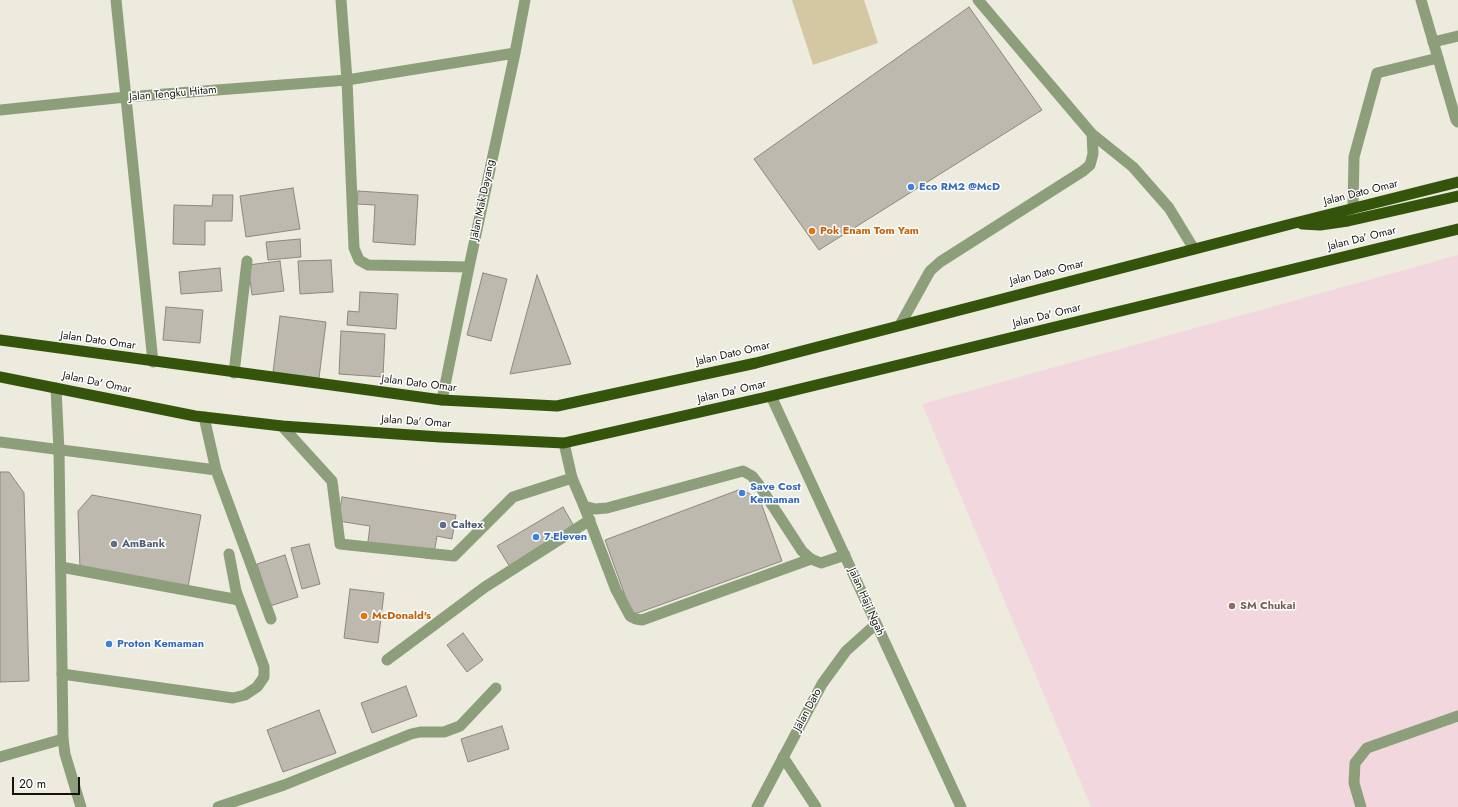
<!DOCTYPE html>
<html>
<head>
<meta charset="utf-8">
<style>
  body { margin:0 }
  #map { position:relative; width:1458px; height:807px; overflow:hidden; background:#edeade; font-family:Jost,sans-serif }
  canvas { display:block }
  .scale { position:absolute; left:12px; top:777px; width:68px; height:18px; box-sizing:border-box; border:2px solid #14130f; border-top:0; padding-left:5px; font-size:12px; line-height:14px; white-space:nowrap; color:#14130f; -webkit-text-stroke:3px #fff; paint-order:stroke }
</style>
</head>
<body>
<div id="map">
<canvas width="1458" height="807"></canvas>
<div class="scale">20 m</div>
</div>
<script>
const c = document.querySelector('canvas').getContext('2d');
c.lineJoin = 'round';
function paint(path, color) { c.fillStyle = color; c.fill(path, 'evenodd'); }
const poly = rows => new Path2D(rows.map(r => 'M' + r).join(''));
function strokePath(path, color, width, dash) { c.strokeStyle = color; c.lineWidth = width; c.lineCap = dash ? 'butt' : 'round'; c.setLineDash(dash || []); c.stroke(path); }
function label(font, color, halo, rows, align = 'center') {
  c.font = font + ' Jost,sans-serif'; c.lineWidth = 3; c.setLineDash([]); c.textBaseline = 'middle'; c.strokeStyle = halo; c.fillStyle = color; for (const [text, x, y, turn = 0] of rows) {
    c.save(); c.translate(x, y); c.rotate((+turn || 0) * Math.PI / 180); c.textAlign = isNaN(turn) ? turn : align; if (halo) c.strokeText(text, 0, 0); c.fillText(text, 0, 0); c.restore();
  }
}
paint(poly([
  [1458,255,1458,807,1091,807,922,404]
]), '#f2d8de');
paint(poly([
  [792,0,864,0,878,43,813,65]
]), '#d4c8a2');
const building = poly([
  [969,7,1042,110,819,250,754,159,969,7],
  [293,188,300,229,246,237,240,196,293,188],
  [358,191,418,195,415,245,373,242,375,205,357,204,358,191],
  [213,195,233,195,232,221,205,221,205,245,173,244,174,205,212,206,213,195],
  [300,239,301,257,268,260,266,242,300,239],
  [331,260,333,292,300,294,298,261,331,260],
  [280,261,284,291,252,295,248,265,280,261],
  [220,268,222,291,181,294,179,272,220,268],
  [483,273,507,279,491,341,467,335,483,273],
  [537,275,571,364,510,374,537,275],
  [360,292,398,294,396,329,347,325,348,311,359,312,360,292],
  [166,307,203,310,200,343,163,340,166,307],
  [280,316,326,322,319,378,273,372,280,316],
  [341,331,385,334,383,377,339,374,341,331],
  [0,472,9,472,24,493,29,681,0,682,0,472],
  [741,489,760,500,782,561,632,615,605,540,741,489],
  [92,495,201,515,188,587,80,568,78,511,92,495],
  [342,497,456,515,452,539,437,536,433,559,367,549,370,526,338,521,342,497],
  [563,507,575,528,510,567,497,546,563,507],
  [309,544,320,584,302,589,291,548,309,544],
  [285,555,298,597,270,606,257,564,285,555],
  [350,589,384,593,378,643,344,638,350,589],
  [463,633,483,660,467,672,447,645,463,633],
  [406,686,417,716,372,733,361,703,406,686],
  [319,710,336,753,283,772,267,730,319,710],
  [502,726,509,749,468,762,461,739,502,726]
]);
paint(building, '#bdb9ae');
strokePath(building, '#8c887e', 1);
strokePath(poly([
  [1433,42,1458,36],
  [1092,134,1133,167,1169,208,1194,249],
  [1353,208,1354,157,1377,73,1438,58],
  [900,325,930,271,940,262,1083,171,1090,165,1093,154,1092,134,978,0],
  [234,373,247,261],
  [204,417,216,470,271,619],
  [282,426,332,481,340,544,454,556,513,497,572,478],
  [0,442,216,470],
  [584,506,616,590,630,616,636,619,642,620,811,559],
  [61,567,239,600],
  [387,660,485,587,590,520],
  [62,674,233,698,245,695,257,687,264,677,264,667,236,591,229,554],
  [0,757,63,739],
  [783,757,816,807],
  [1361,807,1354,783,1355,763,1367,748,1458,716]
]), '#8c9f7a', 11);
strokePath(poly([
  [116,0,153,362],
  [341,0,347,80,354,248,359,260,368,265,469,267],
  [1421,0,1456,120,1458,122],
  [0,110,126,97,347,80,515,53],
  [56,388,59,451,63,739,65,754,81,807],
  [771,396,961,807],
  [442,400,469,267,515,53,525,0],
  [564,443,572,478,584,506,595,509,607,508,743,471,752,476,759,485,802,551,811,559,821,563,845,555],
  [218,807,284,785,411,734,420,732,444,732,460,726,496,688],
  [757,807,822,684,846,651,876,624]
]), '#8c9f7a', 11);
strokePath(poly([
  [1302,224,1320,225,1348,221,1458,196],
  [0,340,442,400,557,406,756,363,1291,224,1458,182],
  [0,377,195,416,282,426,440,437,564,443,771,396,1458,229]
]), '#35540b', 11);
for (const [x, y, r, color] of [
  [911,187,4,"#3f7fe0"],
  [812,231,4,"#e8710a"],
  [742,493,4,"#3f7fe0"],
  [443,525,4,"#5c6f8a"],
  [536,537,4,"#3f7fe0"],
  [114,544,4,"#5c6f8a"],
  [1232,606,4,"#8d6e63"],
  [364,616,4,"#e8710a"],
  [109,644,4,"#3f7fe0"]
]) { const dot = new Path2D(); dot.arc(x, y, r, 0, 2 * Math.PI); c.fillStyle = color; c.fill(dot); strokePath(dot, '#fff', 1.5); }
label('11px', '#14130f', '#fff', [
  ["Jalan Tengku Hitam",173,94,-5],
  ["Jalan Dato Omar",1361,193,-14],
  ["Jalan Mak Dayang",483,200,-78],
  ["Jalan Da' Omar",1362,239,-14],
  ["Jalan Dato Omar",1047,273,-14],
  ["Jalan Da' Omar",1047,316,-14],
  ["Jalan Dato Omar",98,341,8],
  ["Jalan Dato Omar",733,354,-13],
  ["Jalan Da' Omar",97,383,12],
  ["Jalan Dato Omar",419,384,7],
  ["Jalan Da' Omar",732,392,-13],
  ["Jalan Da' Omar",416,422,4],
  ["Jalan Haji Ngah",866,602,66],
  ["Jalan Dato",808,710,-62]
]);
label('bold 11px', '#366cbe', '#fff', [
  ["Eco RM2 @McD",919,187],
  ["Save Cost",750,487],
  ["Kemaman",750,500],
  ["7-Eleven",544,537],
  ["Proton Kemaman",117,644]
], 'left');
label('bold 11px', '#c56008', '#fff', [
  ["Pok Enam Tom Yam",820,231],
  ["McDonald's",372,616]
], 'left');
label('bold 11px', '#4e5e75', '#fff', [
  ["Caltex",451,525],
  ["AmBank",122,544]
], 'left');
label('bold 11px', '#785e54', '#fff', [
  ["SM Chukai",1240,606]
], 'left');
</script>
</body>
</html>
